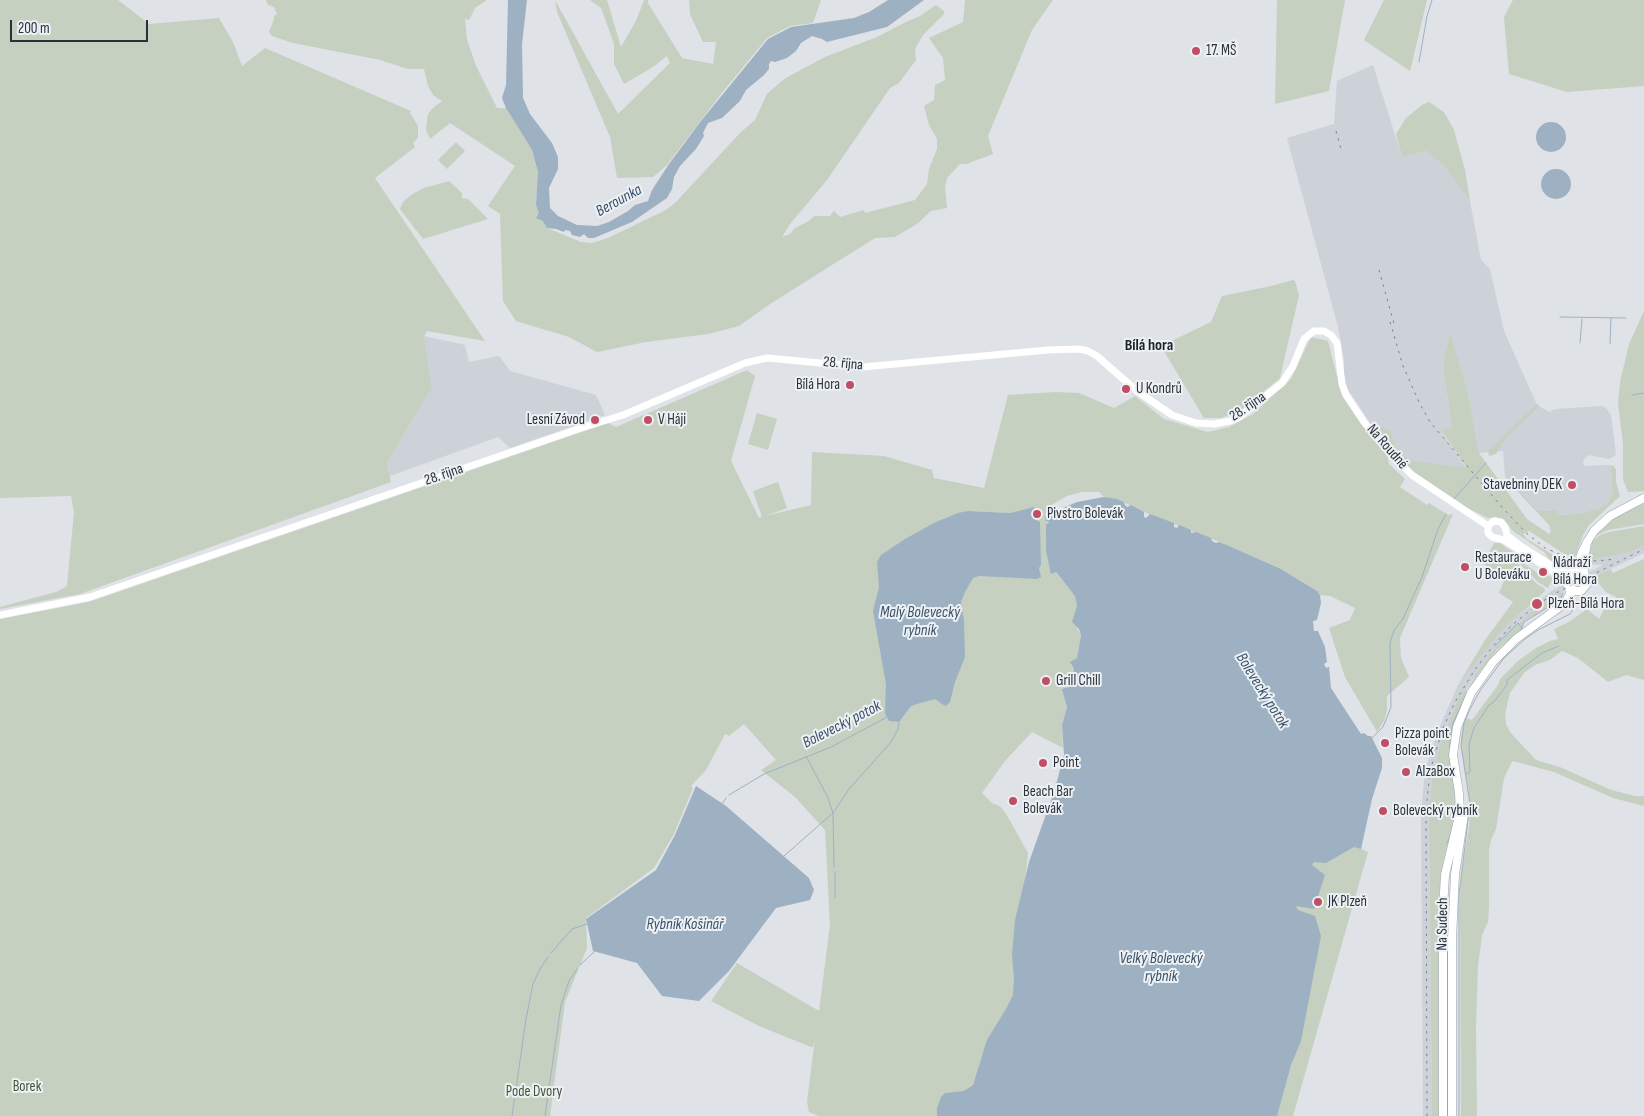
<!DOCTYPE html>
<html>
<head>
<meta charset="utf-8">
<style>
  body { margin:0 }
  #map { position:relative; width:1644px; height:1116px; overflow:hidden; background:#dfe2e6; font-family:"Sofia Sans Condensed",sans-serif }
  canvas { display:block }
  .scale { position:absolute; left:10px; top:20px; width:138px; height:22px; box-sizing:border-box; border:2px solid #29313c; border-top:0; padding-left:6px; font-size:15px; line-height:18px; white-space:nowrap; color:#29313c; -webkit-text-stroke:4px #eef1f4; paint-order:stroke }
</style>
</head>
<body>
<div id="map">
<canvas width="1644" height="1116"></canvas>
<div class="scale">200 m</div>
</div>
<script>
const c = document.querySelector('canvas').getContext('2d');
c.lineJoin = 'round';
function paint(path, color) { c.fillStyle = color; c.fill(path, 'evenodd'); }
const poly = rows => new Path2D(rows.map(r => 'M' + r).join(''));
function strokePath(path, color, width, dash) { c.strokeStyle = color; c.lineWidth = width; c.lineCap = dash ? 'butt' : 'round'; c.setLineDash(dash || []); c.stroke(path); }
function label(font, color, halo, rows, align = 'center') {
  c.font = font + ' "Sofia Sans Condensed",sans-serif'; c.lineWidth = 4; c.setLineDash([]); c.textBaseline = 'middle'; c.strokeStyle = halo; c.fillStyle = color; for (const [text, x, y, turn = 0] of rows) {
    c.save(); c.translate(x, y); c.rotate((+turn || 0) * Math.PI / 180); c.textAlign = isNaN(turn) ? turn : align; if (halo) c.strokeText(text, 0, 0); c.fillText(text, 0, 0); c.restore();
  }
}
paint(poly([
  [1373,65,1402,157,1427,151,1444,166,1470,201,1481,260,1490,269,1504,331,1537,405,1549,412,1556,409,1601,406,1605,407,1611,415,1616,455,1609,459,1588,455,1583,461,1584,466,1608,465,1611,467,1614,494,1608,502,1600,508,1577,514,1556,515,1556,510,1538,511,1505,475,1503,451,1479,453,1468,392,1450,333,1443,366,1452,428,1441,431,1467,469,1415,461,1398,453,1390,429,1372,426,1347,388,1344,376,1344,359,1338,327,1287,138,1334,124,1337,81],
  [424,336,465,345,469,362,499,356,510,371,596,395,605,415,510,448,498,437,390,476,387,463,432,388],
  [1644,545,1644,553,1564,591,1526,617,1511,630,1491,654,1475,675,1457,708,1439,749,1432,781,1429,811,1432,1116,1423,1116,1421,813,1425,771,1437,733,1458,685,1492,641,1515,618,1553,590,1603,565,1588,564,1589,559,1596,559,1630,552]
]), '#cdd1d8');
paint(poly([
  [0,0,118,0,149,24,219,18,233,42,242,66,265,48,411,111,410,113,418,126,418,138,413,143,415,147,375,178,485,341,427,331,424,336,432,388,387,463,391,482,80,594,0,609,0,607,56,592,67,586,74,512,71,496,0,498],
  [266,0,487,0,475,8,469,20,465,19,467,40,477,68,497,108,506,108,532,150,538,172,536,205,547,228,581,242,592,243,608,238,639,223,666,210,676,202,740,133,755,120,767,94,784,79,825,57,877,37,906,22,920,16,936,5,944,11,944,14,923,35,915,49,916,60,899,83,890,88,827,180,790,224,782,237,790,234,795,228,809,221,814,216,830,216,834,211,840,217,864,210,865,213,915,200,927,184,929,169,937,149,937,139,929,125,924,106,934,100,935,85,945,80,943,58,929,38,963,22,965,0,1053,0,1032,30,988,136,993,154,966,164,960,164,947,178,945,187,947,208,931,211,917,224,895,237,875,238,770,304,739,326,708,334,646,342,597,352,569,337,516,321,503,301,500,214,488,206,515,166,450,123,430,139,426,130,428,114,433,108,442,101,433,95,428,86,424,69,408,69,380,60,293,43,272,36,269,32,270,29,274,19,274,16,277,14,274,7,268,5],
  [555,0,618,114,670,63,667,56,653,67,624,84,614,64,614,44,601,8,590,0,607,0,621,47,636,21,644,0,648,0,648,3,682,58,713,64,716,42,703,42,690,14,689,0,821,0,813,23,790,26,767,38,721,94,667,165,653,177,617,178,610,137,557,12],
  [1277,0,1345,0,1329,91,1275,104],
  [1384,0,1427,0,1410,71,1364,40],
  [1513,0,1644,0,1644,86,1567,92,1509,74,1504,17],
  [1429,102,1444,112,1454,130,1465,170,1470,201,1444,166,1427,151,1402,157,1396,134,1406,118,1422,105],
  [456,142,465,151,447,169,438,160],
  [449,181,462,193,462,198,468,199,488,219,423,239,400,209,403,202,411,195,424,188],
  [1293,280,1295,281,1299,295,1280,378,1240,411,1221,418,1204,418,1161,346,1211,322,1222,296,1271,286],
  [1644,311,1644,491,1628,492,1623,479,1623,444,1618,404,1620,382,1629,344],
  [1450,332,1468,392,1479,453,1527,519,1549,534,1551,532,1549,525,1507,480,1505,475,1538,511,1556,510,1557,515,1577,514,1600,508,1608,502,1613,494,1611,467,1608,465,1614,466,1616,470,1616,482,1620,496,1589,525,1583,535,1575,557,1566,555,1529,531,1523,534,1527,539,1553,555,1560,559,1573,561,1572,563,1563,567,1550,560,1544,552,1513,531,1503,519,1495,517,1488,518,1457,503,1409,469,1381,439,1372,426,1390,429,1398,453,1415,461,1467,468,1441,430,1452,428,1443,366],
  [1311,337,1328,341,1341,392,1387,455,1389,464,1405,479,1400,487,1427,505,1429,503,1448,515,1453,514,1400,638,1401,658,1409,677,1387,696,1387,710,1384,721,1377,732,1345,677,1329,628,1350,620,1355,608,1330,596,1320,595,1317,591,1281,569,1227,545,1144,512,1117,499,1104,497,1099,492,1082,492,1067,496,1048,507,1045,516,1046,519,1049,521,1046,530,1048,563,1080,572,1076,626,1081,635,1077,658,1070,664,1074,669,1073,682,1069,687,1063,689,1067,707,1062,725,1063,748,1032,732,1005,761,982,793,992,803,1001,807,1008,817,1028,853,1014,987,1029,989,977,1075,973,1085,968,1089,978,1116,819,1116,809,1112,807,1102,815,1038,813,1047,811,1047,759,1026,711,1001,737,963,819,1011,830,925,825,830,795,797,761,770,776,760,744,724,729,736,725,734,706,770,691,786,693,788,674,834,654,868,586,918,587,948,565,1002,550,1116,0,1116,0,619,89,602,608,423,616,427,747,370,755,376,731,461,759,518,762,517,753,491,778,482,787,508,765,516,811,505,812,452,884,456,932,470,934,478,984,488,1008,395,1056,392,1079,393,1114,408,1135,396,1164,419,1208,432,1229,427,1253,414,1291,379],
  [968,511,1011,513,942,616],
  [1537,404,1539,406,1529,416,1505,439,1496,454,1489,456,1488,451],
  [757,413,777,419,768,450,748,444],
  [1644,502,1644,524,1608,530,1593,537,1607,521],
  [1644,526,1644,545,1630,552,1596,559,1589,559,1592,542,1600,535,1609,532],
  [1494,543,1500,543,1514,553,1519,559,1519,567,1537,584,1544,588,1545,591,1538,598,1536,601,1515,618,1497,636,1458,685,1485,640,1513,602,1499,593,1506,576,1483,564],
  [1644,559,1644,680,1626,675,1608,682,1578,658,1562,651,1550,660,1535,665,1524,673,1510,693,1505,714,1506,724,1510,732,1536,760,1560,767,1611,790,1635,796,1644,796,1644,806,1613,798,1554,772,1513,761,1512,762,1504,778,1496,829,1491,840,1489,851,1489,905,1488,922,1482,935,1478,966,1476,1028,1477,1116,1461,1116,1460,900,1461,876,1469,827,1470,813,1468,787,1462,754,1461,737,1463,726,1466,718,1472,720,1498,685,1500,679,1518,661,1536,648,1550,641,1558,639,1554,629,1569,622,1587,609,1599,619,1604,609,1616,597,1606,592,1599,584,1596,586,1591,578,1611,569,1613,573],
  [1520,561,1542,576,1549,576,1553,578,1548,588,1538,582,1521,565],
  [1564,591,1562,597,1558,602,1524,621,1521,629,1497,650,1482,669,1467,691,1452,729,1451,754,1458,806,1451,837,1443,865,1439,896,1440,1116,1432,1116,1429,811,1432,781,1439,749,1458,700,1463,691,1468,690,1475,675,1495,648,1511,630,1526,617,1543,604],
  [1301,833,1364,833,1361,849,1368,852,1293,1116,1250,1116,1315,967,1270,951]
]), '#c5d0c1');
paint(poly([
  [508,0,527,0,522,44,523,98,530,114,552,143,558,157,558,169,549,188,550,208,558,216,577,225,597,226,609,222,628,211,635,205,648,201,652,190,669,164,701,121,768,39,791,27,854,18,869,12,888,0,924,0,887,27,827,42,822,39,812,36,801,43,796,51,787,58,775,62,771,61,769,64,769,69,764,75,746,90,740,101,722,118,708,123,703,133,704,136,696,149,680,166,674,177,672,189,667,198,632,222,594,238,588,238,584,234,580,237,572,235,570,231,565,230,564,232,556,229,547,228,543,221,536,218,539,213,536,205,538,172,532,150,506,108,502,98,506,85],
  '1536 137a15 15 0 1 1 30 0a15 15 0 1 1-30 0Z',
  '1541 184a15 15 0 1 1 30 0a15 15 0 1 1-30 0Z',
  [1104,497,1117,499,1124,502,1125,505,1127,507,1131,505,1144,512,1144,517,1146,518,1150,514,1174,523,1174,527,1177,528,1179,525,1191,530,1191,533,1196,532,1211,538,1212,541,1216,543,1219,542,1227,545,1281,569,1317,591,1320,595,1321,603,1317,620,1313,621,1314,631,1318,631,1325,647,1327,662,1324,664,1326,668,1329,667,1331,688,1361,734,1364,733,1368,736,1371,736,1382,758,1382,768,1372,799,1361,849,1354,847,1326,863,1314,862,1312,865,1325,875,1314,909,1296,906,1298,910,1315,916,1321,936,1301,1041,1291,1065,1277,1116,937,1116,937,1108,941,1097,945,1093,964,1091,973,1085,987,1040,1006,1009,1013,995,1014,979,1012,954,1015,920,1029,862,1054,792,1064,755,1062,725,1067,707,1062,689,1069,687,1073,682,1074,669,1070,662,1077,658,1081,635,1079,629,1072,622,1077,606,1075,596,1058,574,1056,572,1051,574,1050,570,1046,551,1046,524,1048,524,1049,521,1046,521,1045,516,1077,502],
  [1034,507,1036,520,1040,522,1041,565,1039,568,1041,577,1037,579,979,576,973,578,965,592,961,602,964,621,965,657,955,682,950,702,946,706,942,704,935,699,917,704,911,706,899,722,889,721,885,713,886,684,873,611,879,587,877,562,881,555,905,539,936,522,958,513,968,511,1011,513],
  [696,786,726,806,809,878,814,890,810,900,776,908,729,971,699,1001,662,996,637,963,593,951,586,919,656,870,675,835]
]), '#9db1c3');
strokePath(poly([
  [1419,62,1427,16,1432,0],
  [1560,317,1626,318],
  [1580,343,1582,319],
  [1610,344,1611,318],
  [1632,395,1644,393],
  [1454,499,1486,463],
  [1495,646,1518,623,1522,628],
  [1470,688,1496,653,1521,630,1524,622,1560,600,1563,594],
  [1371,739,1383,727,1391,707,1390,643,1394,630,1403,619,1422,577,1438,529,1446,514],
  [1450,751,1450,738,1453,723,1467,692],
  [806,756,828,798,833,813,834,867],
  [1466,774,1470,772,1469,744,1474,728,1489,705,1493,703,1507,685,1507,680,1542,653,1559,646],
  [729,795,764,774,831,747,887,717],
  [722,804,726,798],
  [1455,818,1456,810],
  [1447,843,1452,832],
  [784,856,833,813,849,789,891,742,898,729,899,723],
  [835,872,835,898],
  [551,953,572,929,587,924],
  [580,965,596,950],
  [512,1116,526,1019,533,984,540,969,548,957],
  [545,1116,561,1005,569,981,577,969],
  [1459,1116,1459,895,1470,804,1461,745,1464,723,1470,709,1481,689,1504,658,1525,639,1538,630,1570,614,1578,602,1586,597,1591,598,1592,596]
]), '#9db1c3', 1);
const primary = poly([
  [1587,542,1583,566,1587,584,1581,591,1575,591,1568,586,1568,579,1576,570,1582,552,1589,539,1594,531,1610,516,1644,498],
  [1443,1116,1443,909,1445,875,1460,812,1459,793,1453,755,1457,727,1471,693,1493,662,1516,639,1565,603,1570,594,1569,587],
  [1452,1116,1452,939,1455,874,1464,815]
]);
strokePath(primary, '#9fa7b1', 9);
strokePath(poly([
  [1568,584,1562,577,1504,540,1492,537,1488,533,1488,526,1494,521,1501,522,1505,527,1507,535,1519,545,1560,571,1566,573,1574,572],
  [0,615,90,597,581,428,623,415,745,363,767,358,863,367,1048,350,1079,349,1088,351,1097,356,1137,391,1172,415,1196,423,1214,424,1230,421,1238,418,1282,383,1293,366,1304,339,1314,331,1324,331,1331,335,1337,343,1342,384,1346,395,1364,422,1387,450,1412,475,1488,526]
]), '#fff', 7);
strokePath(primary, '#fff', 8);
strokePath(poly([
  [1336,131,1341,149],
  [1379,270,1395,327],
  [1390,322,1403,366,1419,402,1430,422,1501,506,1525,532,1545,548,1571,559,1596,561,1616,559],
  [1427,1116,1426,811,1430,771,1443,728,1455,702,1474,671,1493,646,1512,625,1537,605,1554,594,1644,549]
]), '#7a838e', 1, [2.5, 5]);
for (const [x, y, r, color] of [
  [1196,51,5,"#c04f65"],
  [850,385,5,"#c04f65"],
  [1126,389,5,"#c04f65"],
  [595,420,5,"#c04f65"],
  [648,420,5,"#c04f65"],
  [1572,485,5,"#c04f65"],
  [1037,514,5,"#c04f65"],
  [1465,567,5,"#c04f65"],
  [1543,572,5,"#c04f65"],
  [1537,604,6,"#c04f65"],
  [1046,681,5,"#c04f65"],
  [1385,743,5,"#c04f65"],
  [1043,763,5,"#c04f65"],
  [1406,772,5,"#c04f65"],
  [1013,801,5,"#c04f65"],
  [1383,811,5,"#c04f65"],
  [1318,902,5,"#c04f65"]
]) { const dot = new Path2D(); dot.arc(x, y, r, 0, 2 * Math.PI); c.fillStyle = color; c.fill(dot); strokePath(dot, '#eef1f4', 2); }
label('15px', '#29313c', '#eef1f4', [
  ["17. MŠ",1206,51],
  ["Bílá Hora",840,385,"right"],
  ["U Kondrů",1136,389],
  ["Lesní Závod",585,420,"right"],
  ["V Háji",658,420],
  ["Stavebniny DEK",1562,485,"right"],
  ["Pivstro Bolevák",1047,514],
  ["Restaurace",1475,558],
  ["U Boleváku",1475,575],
  ["Nádraží",1553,563],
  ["Bílá Hora",1553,580],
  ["Plzeň-Bílá Hora",1548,604],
  ["Grill Chill",1056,681],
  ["Pizza point",1395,734],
  ["Bolevák",1395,751],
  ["Point",1053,763],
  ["AlzaBox",1416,772],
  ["Beach Bar",1023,792],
  ["Bolevák",1023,809],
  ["Bolevecký rybník",1393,811],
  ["JK Plzeň",1328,902]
], 'left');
label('15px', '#29313c', '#eef1f4', [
  ["28. října",843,364,5],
  ["28. října",1248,407,-34],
  ["Na Roudné",1387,447,49],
  ["28. října",444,475,-19],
  ["Na Sudech",1443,924,-89]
]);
label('15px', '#3f5638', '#eef1f4', [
  ["Borek",27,1087],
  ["Pode Dvory",534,1092]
]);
label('italic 16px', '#38516b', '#eef1f4', [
  ["Berounka",619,201,-29],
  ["Malý Bolevecký",920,613],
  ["rybník",920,631],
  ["Bolevecký potok",1262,691,58],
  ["Bolevecký potok",842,725,-27],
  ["Rybník Košinář",685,925],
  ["Velký Bolevecký",1161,959],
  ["rybník",1161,977]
]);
label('bold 16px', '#1b222d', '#eef1f4', [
  ["Bílá hora",1149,346]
]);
</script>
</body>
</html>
